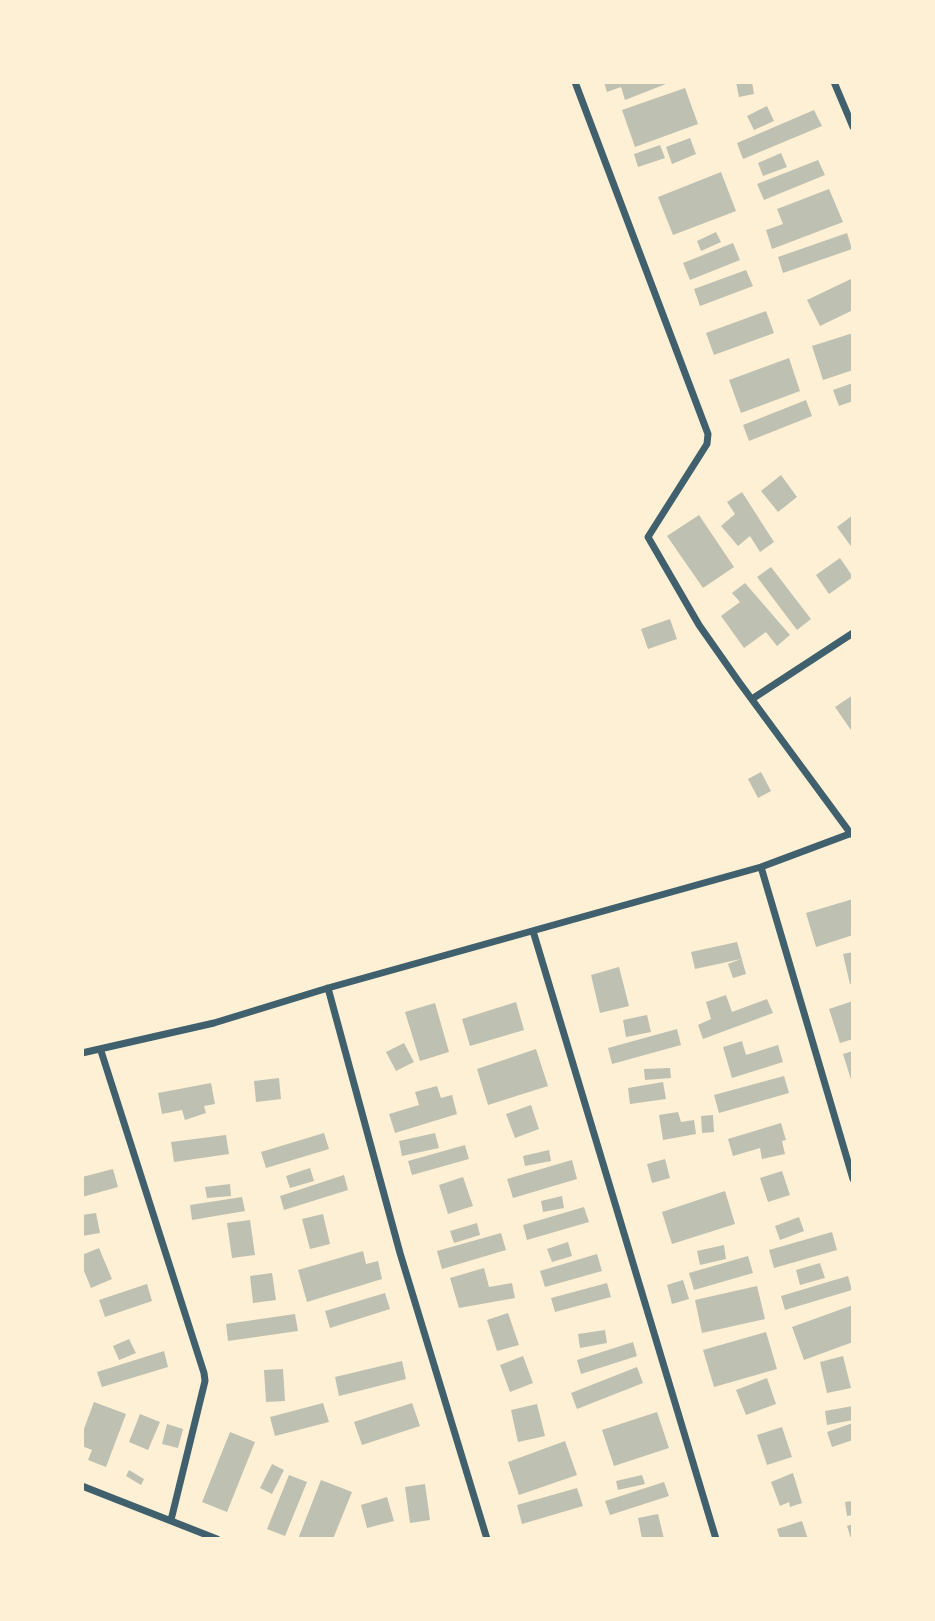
<!DOCTYPE html>
<html>
<head>
<meta charset="utf-8">
<style>
  body { margin:0 }
  #map { position:relative; width:935px; height:1621px; overflow:hidden; background:#fdf0d5; font-family:Cabin,sans-serif }
  canvas { display:block }
  .frame { position:absolute; inset:0; border:84px solid #fdf0d5; pointer-events:none }
</style>
</head>
<body>
<div id="map">
<canvas width="935" height="1621"></canvas>
<div class="frame"></div>
</div>
<script>
const c = document.querySelector('canvas').getContext('2d');
c.lineJoin = 'round';
function paint(path, color) { c.fillStyle = color; c.fill(path, 'evenodd'); }
const poly = rows => new Path2D(rows.map(r => 'M' + r).join(''));
function strokePath(path, color, width, dash) { c.strokeStyle = color; c.lineWidth = width; c.lineCap = dash ? 'butt' : 'round'; c.setLineDash(dash || []); c.stroke(path); }
paint(poly([
  [604,82,671,82,625,100,621,87,607,92],
  [736,82,752,82,754,94,739,97],
  [685,88,698,124,635,147,622,110],
  [767,106,774,121,754,130,747,116],
  [814,110,822,126,743,159,737,143],
  [690,138,696,154,672,164,666,147],
  [660,145,665,158,638,167,634,154],
  [781,153,787,167,763,176,758,163],
  [818,160,825,175,764,200,757,184],
  [721,172,736,211,673,235,658,197],
  [829,189,843,222,772,249,766,230,783,224,777,209],
  [716,232,721,242,701,251,697,241],
  [847,233,852,249,783,273,778,257],
  [733,243,740,260,690,280,683,263],
  [746,270,753,286,700,306,694,289],
  [853,278,853,310,820,326,807,300],
  [766,311,774,333,714,355,706,333],
  [853,333,853,370,823,380,812,346],
  [789,358,800,391,741,413,729,380],
  [853,383,853,401,839,406,833,390],
  [806,400,812,416,749,441,743,425],
  [781,475,797,497,778,512,761,491],
  [742,492,774,542,760,552,750,536,738,546,721,526,735,514,727,502],
  [699,515,734,567,703,588,667,536],
  [853,515,853,549,837,527],
  [840,558,853,577,829,594,816,575],
  [771,567,811,619,797,630,757,577],
  [745,583,790,635,777,646,766,632,744,648,721,616,740,602,732,593],
  [670,619,677,639,648,649,641,629],
  [853,695,853,733,835,707],
  [761,772,771,791,758,798,748,779],
  [853,899,853,935,816,947,806,913],
  [737,942,746,974,733,978,728,964,741,959,695,969,691,952],
  [853,952,853,984,850,984,843,954],
  [619,967,629,1006,600,1013,591,975],
  [726,995,732,1012,767,999,773,1013,703,1039,698,1025,711,1019,706,1002],
  [853,1001,853,1039,840,1043,829,1009],
  [516,1002,524,1030,470,1046,462,1019],
  [435,1003,449,1052,420,1061,405,1012],
  [647,1015,651,1032,626,1037,623,1020],
  [677,1029,681,1045,612,1064,608,1048],
  [742,1041,746,1055,778,1045,783,1062,732,1078,723,1047],
  [404,1043,414,1062,396,1071,386,1052],
  [536,1049,548,1086,488,1105,477,1069],
  [853,1051,853,1086,843,1054],
  [670,1068,671,1078,645,1080,644,1069],
  [784,1076,789,1093,719,1113,714,1095],
  [279,1078,281,1099,256,1102,254,1081],
  [663,1082,666,1099,630,1104,628,1088],
  [211,1083,215,1104,204,1106,206,1113,185,1120,182,1110,162,1114,158,1093],
  [437,1086,441,1098,452,1095,457,1114,395,1133,389,1114,419,1105,415,1092],
  [531,1105,539,1129,515,1138,506,1114],
  [678,1112,681,1122,694,1120,696,1134,663,1140,659,1115],
  [713,1115,714,1132,702,1133,701,1116],
  [781,1123,786,1140,782,1141,785,1154,762,1159,760,1148,733,1156,728,1139],
  [324,1133,329,1149,266,1168,261,1152],
  [435,1133,439,1148,402,1156,399,1141],
  [226,1135,229,1154,174,1162,171,1142],
  [465,1145,469,1159,412,1175,408,1161],
  [549,1150,551,1161,525,1166,523,1156],
  [665,1159,670,1178,652,1183,647,1164],
  [572,1160,577,1179,513,1198,507,1179],
  [310,1168,314,1181,290,1188,286,1176],
  [113,1169,118,1187,82,1197,82,1177],
  [782,1171,790,1195,768,1202,760,1178],
  [344,1175,348,1190,284,1210,280,1196],
  [463,1177,473,1206,448,1214,439,1185],
  [230,1184,231,1196,207,1198,205,1187],
  [725,1191,735,1224,672,1244,662,1212],
  [562,1196,564,1208,543,1212,541,1201],
  [242,1197,245,1211,192,1220,190,1205],
  [584,1207,589,1222,527,1240,523,1225],
  [96,1213,100,1233,82,1236,82,1215],
  [323,1214,330,1244,310,1249,302,1219],
  [799,1217,804,1231,780,1240,775,1226],
  [250,1220,255,1255,232,1258,227,1223],
  [477,1223,480,1235,454,1243,450,1231],
  [832,1232,837,1250,774,1268,769,1250],
  [501,1233,506,1250,442,1269,437,1251],
  [568,1242,572,1256,552,1262,547,1249],
  [724,1245,726,1259,700,1265,697,1251],
  [99,1248,112,1279,91,1288,82,1266,82,1255],
  [363,1251,366,1264,378,1261,382,1279,307,1302,298,1270],
  [597,1254,602,1271,545,1287,540,1271],
  [748,1256,753,1273,694,1290,689,1273],
  [820,1263,825,1278,800,1285,796,1270],
  [484,1268,489,1287,512,1283,515,1298,459,1308,450,1278],
  [272,1273,276,1300,253,1303,250,1276],
  [848,1276,852,1290,785,1310,781,1296],
  [683,1280,689,1299,672,1304,667,1285],
  [607,1283,611,1297,555,1312,551,1298],
  [147,1284,152,1301,105,1317,99,1300],
  [757,1286,765,1319,702,1333,695,1300],
  [385,1293,390,1309,330,1328,325,1311],
  [853,1305,853,1342,804,1360,792,1327],
  [508,1313,519,1345,497,1351,487,1320],
  [295,1314,298,1331,228,1341,226,1324],
  [605,1330,607,1343,580,1348,578,1334],
  [766,1332,777,1369,714,1387,703,1350],
  [129,1339,136,1353,119,1360,113,1346],
  [633,1342,637,1356,581,1374,577,1360],
  [164,1351,168,1367,102,1387,97,1372],
  [523,1356,533,1383,510,1392,500,1365],
  [843,1356,851,1388,827,1393,820,1362],
  [402,1361,406,1379,339,1396,335,1377],
  [637,1367,643,1383,577,1409,571,1393],
  [283,1369,285,1401,266,1402,264,1370],
  [767,1378,776,1404,746,1415,736,1390],
  [94,1402,126,1414,106,1467,88,1460,92,1450,82,1446,82,1434],
  [323,1403,329,1422,275,1436,270,1417],
  [412,1403,420,1426,362,1445,354,1422],
  [537,1404,545,1436,518,1442,511,1410],
  [853,1406,853,1420,827,1425,825,1411],
  [657,1412,669,1448,614,1466,602,1430],
  [140,1414,160,1422,148,1450,129,1442],
  [853,1423,853,1440,832,1447,827,1432],
  [167,1424,183,1429,178,1448,162,1444],
  [782,1427,792,1457,767,1465,757,1435],
  [230,1432,255,1442,227,1512,202,1502],
  [565,1441,577,1475,519,1495,508,1462],
  [272,1464,284,1470,272,1494,260,1488],
  [129,1470,144,1479,141,1485,126,1476],
  [793,1473,802,1503,790,1507,789,1502,780,1506,771,1482],
  [289,1475,307,1482,285,1536,267,1529],
  [642,1475,645,1484,618,1490,616,1481],
  [321,1480,352,1492,333,1539,298,1539],
  [664,1482,669,1496,610,1515,605,1501],
  [425,1484,430,1520,410,1523,405,1487],
  [577,1488,583,1506,522,1524,517,1505],
  [387,1497,394,1521,367,1528,361,1505],
  [853,1501,853,1515,847,1516,845,1502],
  [658,1514,664,1539,642,1539,638,1518],
  [802,1521,808,1539,780,1539,777,1529],
  [853,1524,853,1539,851,1539,847,1526]
]), '#bec0b2');
strokePath(poly([
  [575,82,708,434,707,444,648,537,699,625,739,682,851,834],
  [834,82,853,127],
  [752,699,853,633],
  [761,867,853,1179],
  [533,931,716,1539],
  [328,988,400,1253,487,1539],
  [101,1051,204,1373,205,1381,171,1520],
  [82,1053,214,1023,328,988,761,867,852,833],
  [82,1486,217,1539]
]), '#3f606c', 7);
</script>
</body>
</html>
